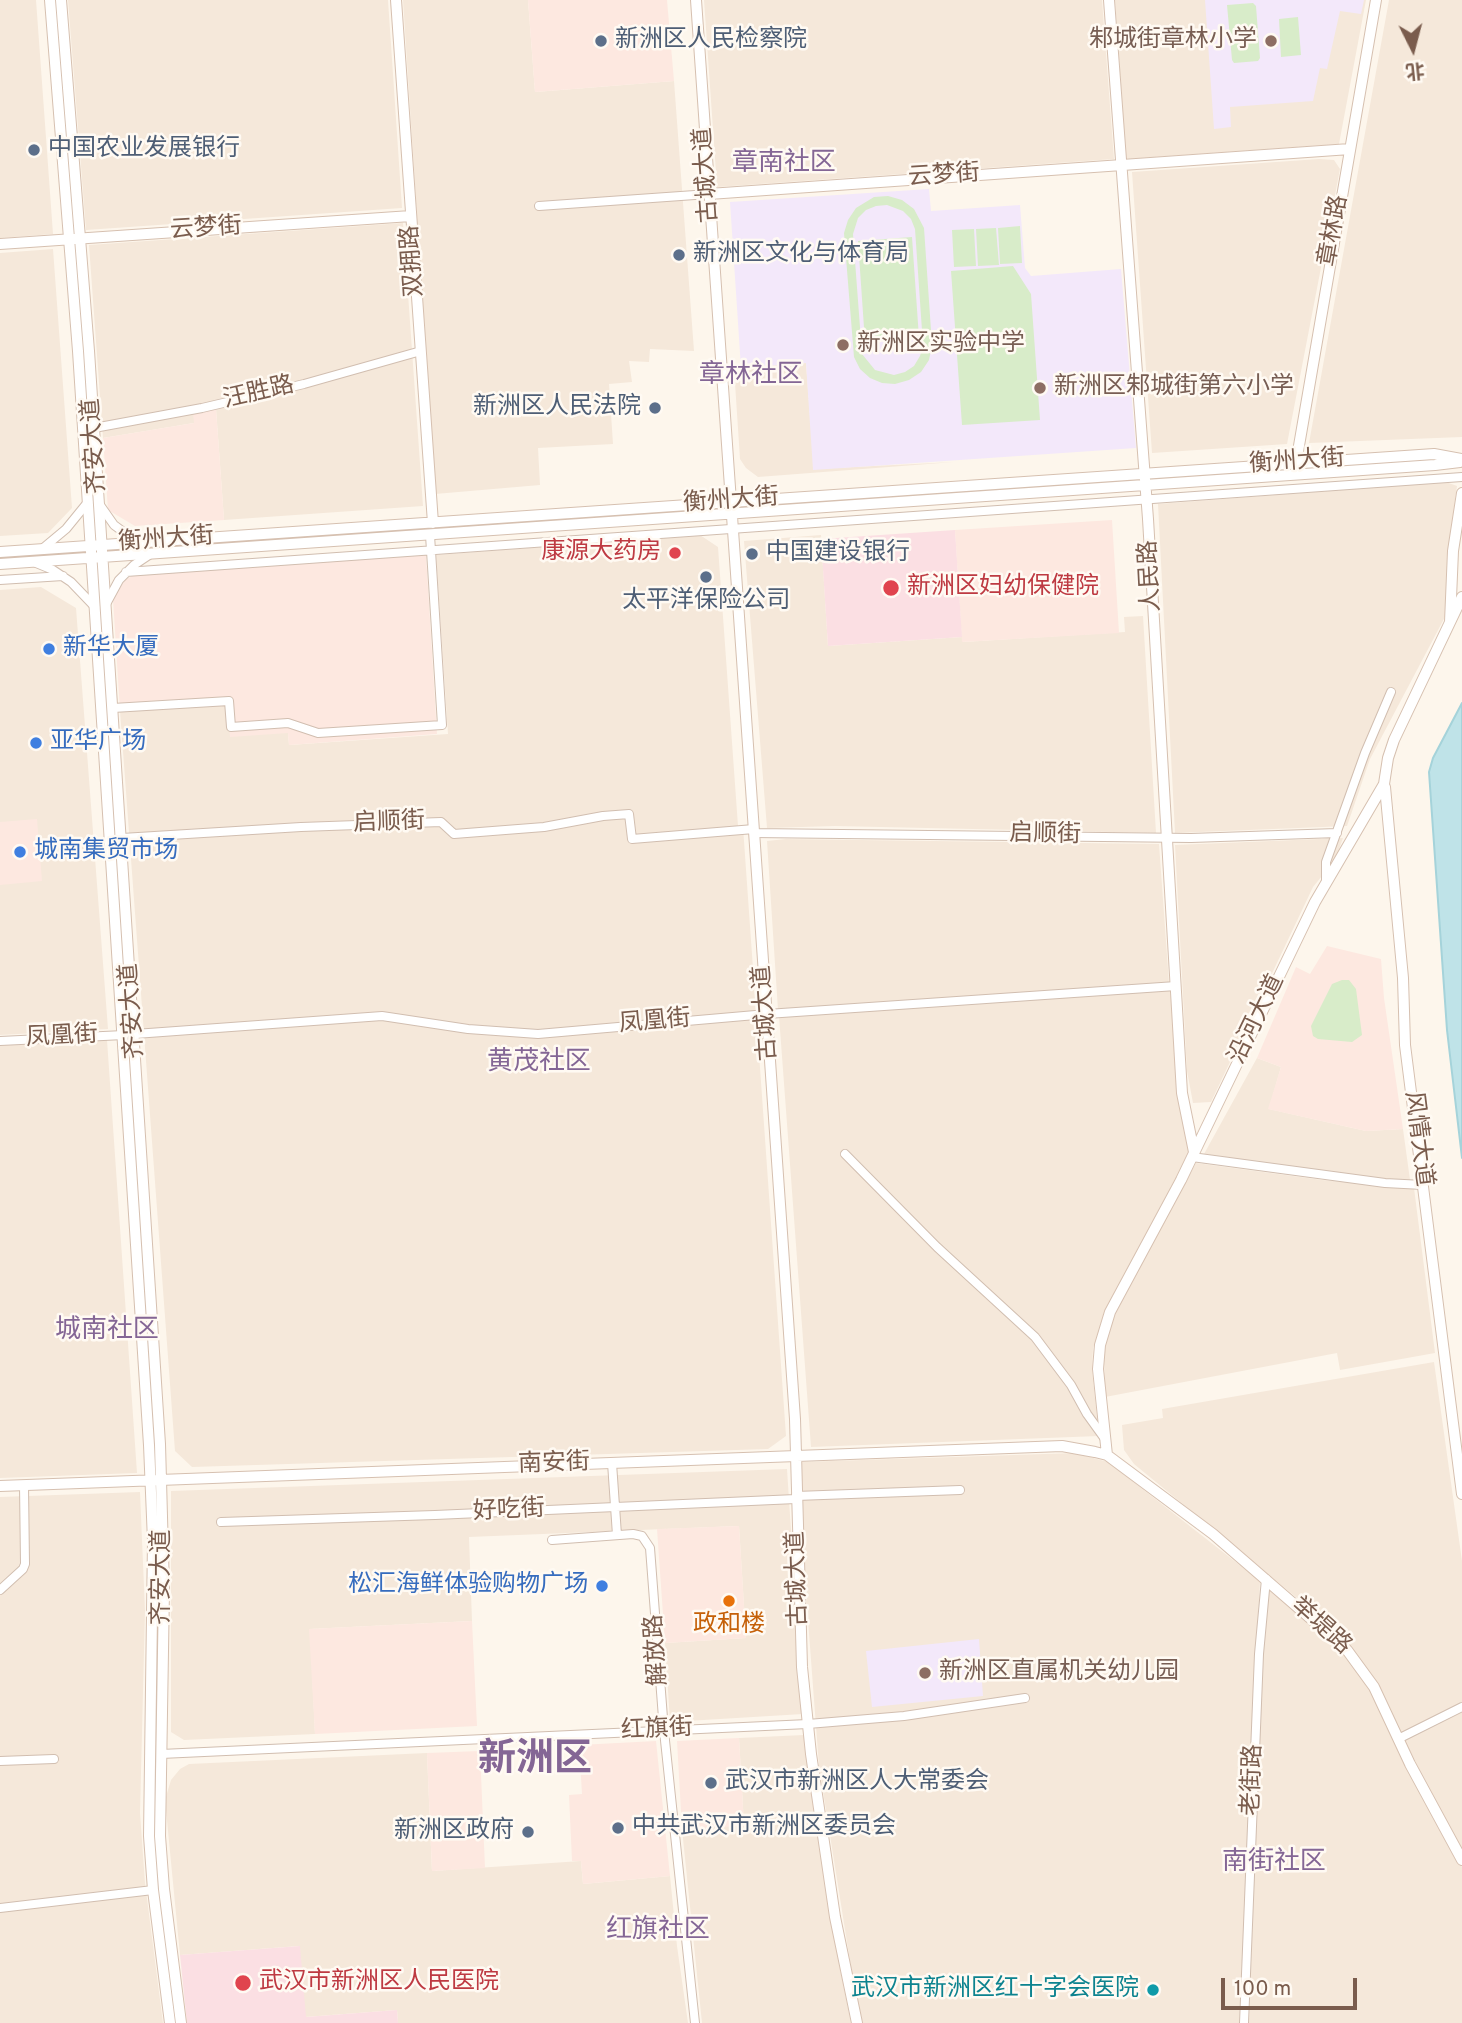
<!DOCTYPE html>
<html>
<head>
<meta charset="utf-8">
<style>
  body { margin:0 }
  #map { position:relative; width:1462px; height:2023px; overflow:hidden; background:#fdf6ec; font-family:Overpass,"Noto Sans SC",sans-serif }
  canvas { display:block }
  .north { position:absolute; left:1378px; top:14px; width:70px; height:70px; -webkit-text-stroke:5px #fffaf3; paint-order:stroke; rotate:174deg; font-size:19px; font-weight:700; line-height:28px; text-align:center; color:#7a5c4d }
  .north::after { content:''; display:block; margin:auto; width:24px; height:32px; background:#7a5c4d; clip-path:polygon(50% 0,100% 100%,50% 72%,0 100%) }
  .scale { position:absolute; left:1221px; top:1978px; width:136px; height:32px; box-sizing:border-box; border:4px solid #7a5c4d; border-top:0; padding-left:9px; font-size:21px; line-height:24px; white-space:nowrap; color:#7a5c4d; -webkit-text-stroke:5px #fffaf3; paint-order:stroke }
</style>
</head>
<body>
<div id="map">
<canvas width="1462" height="2023"></canvas>
<div class="north">北</div>
<div class="scale">100 m</div>
</div>
<script>
const c = document.querySelector('canvas').getContext('2d');
c.lineJoin = 'round';
function paint(path, color) { c.fillStyle = color; c.fill(path, 'evenodd'); }
const poly = rows => new Path2D(rows.map(r => 'M' + r).join(''));
function strokePath(path, color, width, dash) { c.strokeStyle = color; c.lineWidth = width; c.lineCap = dash ? 'butt' : 'round'; c.setLineDash(dash || []); c.stroke(path); }
function label(font, color, halo, rows, align = 'center') {
  c.font = font + ' Overpass,"Noto Sans SC",sans-serif'; c.lineWidth = 5; c.setLineDash([]); c.textBaseline = 'middle'; c.strokeStyle = halo; c.fillStyle = color; for (const [text, x, y, turn = 0] of rows) {
    c.save(); c.translate(x, y); c.rotate((+turn || 0) * Math.PI / 180); c.textAlign = isNaN(turn) ? turn : align; if (halo) c.strokeText(text, 0, 0); c.fillText(text, 0, 0); c.restore();
  }
}
paint(poly([
  [0,0,36,0,53,234,0,238],
  [68,0,388,0,402,208,86,230],
  [403,0,528,0,535,92,674,81,694,351,650,349,649,362,629,361,632,382,609,384,613,444,538,448,540,485,435,494],
  [704,0,1102,0,1114,159,717,187],
  [1115,0,1366,0,1339,144,1126,159],
  [1389,0,1462,0,1462,437,1309,443],
  [1319,159,1334,160,1340,169,1287,444,1152,453,1132,172],
  [403,223,423,506,224,520,216,409,194,423,103,438,89,245],
  [53,249,72,508,48,533,0,536,0,253],
  [806,363,814,469,954,462,758,477,746,468,740,459,734,368],
  [1446,482,1457,486,1447,556,1446,615,1370,759,1347,826,1175,833,1158,504],
  [700,535,718,547,738,826,743,827,786,1436,768,1449,192,1467,175,1451,120,711,227,703,288,733,289,745,448,734,436,555],
  [821,535,828,646,962,637,963,642,1125,632,1124,617,1143,616,1156,833,835,826,767,828,744,541],
  [41,587,76,608,108,1029,0,1035,0,590],
  [1343,838,1335,860,1313,887,1211,1102,1193,1103,1187,1071,1175,845],
  [786,839,1159,844,1169,983,778,1010,767,841],
  [1170,988,1179,1098,1189,1153,1109,1303,1093,1348,1092,1370,1099,1436,811,1447,779,1016],
  [107,1040,137,1473,0,1478,0,1045],
  [1257,1058,1281,1067,1269,1109,1366,1131,1403,1129,1410,1180,1377,1179,1204,1154],
  [1196,1163,1322,1180,1414,1188,1435,1353,1340,1370,1337,1353,1105,1397,1104,1353,1109,1324,1124,1293],
  [1434,1362,1462,1561,1462,1849,1428,1788,1385,1700,1342,1639,1297,1598,1134,1464,1124,1450,1122,1425,1163,1418,1162,1409],
  [1075,1453,1108,1462,1260,1581,1239,2023,863,2023,853,1980,819,1766,800,1514,801,1462],
  [787,1469,803,1714,670,1722,665,1643,746,1638,739,1526,469,1537,472,1621,310,1629,315,1734,184,1740,171,1732,171,1491],
  [140,1492,145,1611,140,1813,145,1883,163,2023,0,2023,0,1497],
  [1268,1587,1336,1645,1367,1685,1422,1798,1462,1867,1462,2023,1249,2023,1264,1596],
  [804,1735,839,1964,851,2023,702,2023,682,1829,744,1825,739,1738],
  [427,1753,432,1871,581,1861,583,1884,670,1876,677,1946,688,2023,398,2023,397,2010,305,2017,299,1946,180,1955,165,1800,171,1780,180,1769,189,1764]
]), '#f5e8da');
paint(poly([
  [528,0,667,0,674,81,535,92],
  [216,409,224,520,135,526,108,510,103,438,194,423,193,413],
  [1112,520,1119,633,962,642,955,530],
  [426,555,437,734,289,745,288,733,230,737,227,704,120,711,113,599,125,580,137,573],
  [37,819,42,881,0,885,0,822],
  [1327,946,1381,959,1384,998,1403,1129,1366,1131,1268,1109,1281,1067,1257,1058,1296,967,1310,974],
  [739,1526,746,1638,665,1643,657,1529],
  [472,1621,477,1726,315,1734,309,1629],
  [739,1738,744,1826,682,1829,677,1741],
  [656,1741,670,1876,583,1884,581,1861,572,1861,569,1795,582,1794,579,1745],
  [480,1751,485,1868,432,1871,427,1753]
]), '#fde8e0');
paint(poly([
  [1205,0,1364,0,1361,14,1340,11,1327,69,1320,68,1313,101,1230,107,1231,127,1214,129],
  [929,189,931,211,1020,205,1025,268,1031,276,1121,269,1136,448,813,470,806,363,741,368,730,202],
  [979,1639,983,1696,872,1707,866,1651]
]), '#f3e8fa');
paint(poly([
  [955,530,962,637,828,646,821,539],
  [300,1946,306,2017,397,2010,398,2023,187,2023,180,1955]
]), '#fbdfe3');
paint(poly([
  [1253,3,1256,6,1260,58,1258,61,1234,63,1232,60,1227,5],
  [1298,17,1301,55,1281,57,1279,19],
  [888,196,902,200,914,209,924,228,932,345,929,360,921,372,909,380,895,384,882,383,870,378,860,369,854,357,844,233,848,220,856,208,874,197],
  [887,205,903,211,911,219,915,229,923,345,920,356,914,366,905,372,894,375,875,370,862,354,853,234,858,218,866,210,876,206],
  [1020,226,1022,263,1000,264,998,228],
  [996,228,999,265,978,266,976,229],
  [974,229,976,266,954,267,952,230],
  [912,237,919,338,865,342,858,241],
  [1013,266,1031,294,1040,420,962,425,951,271],
  [1342,980,1349,980,1356,989,1362,1035,1352,1042,1318,1039,1313,1036,1311,1026,1332,984]
]), '#d8ecc9');
const water = poly([
  [1462,703,1462,1158,1447,1030,1429,772,1433,758,1462,703]
]);
paint(water, '#bfe3e8');
strokePath(water, '#a5d3da', 2);
const street = poly([
  [539,206,709,194],
  [94,428,202,408,304,384,421,351],
  [100,505,114,525,137,542],
  [42,549,66,529,88,502],
  [36,563,53,570,71,582,95,607],
  [126,572,1462,477],
  [0,580,63,576],
  [106,604,119,580,134,565,149,555],
  [113,708,229,701,231,727,288,723,318,733,442,725,430,535],
  [754,833,1191,838,1337,833],
  [122,838,301,827,441,822,454,834,544,827,603,816,629,814,632,839,754,829],
  [1326,883,1326,862,1365,753,1391,692],
  [135,1034,382,1016,468,1029,538,1034,767,1014,1176,986],
  [0,1041,124,1035],
  [845,1154,937,1247,1035,1337,1071,1385,1087,1414,1105,1439],
  [1192,1157,1385,1183,1423,1185],
  [612,1463,617,1535],
  [796,1496,960,1490],
  [221,1522,435,1515,796,1499],
  [552,1540,633,1534,642,1536,650,1548,664,1731,695,2023],
  [0,1590,23,1569,25,1564,24,1485],
  [1398,1739,1462,1707],
  [161,1754,808,1724,904,1716,1025,1698],
  [0,1761,54,1759],
  [0,1908,153,1890],
  [1244,2023,1259,1654,1266,1579]
]);
const secondary = poly([
  [50,0,78,351,149,1445,153,1541,149,1836,153,1890,170,2023],
  [61,0,89,351,160,1444,164,1589,160,1836,164,1889,181,2023],
  [396,0,433,523],
  [696,0,795,1419,802,1667,811,1754,835,1917,857,2023],
  [1109,0,1148,519,1182,1093,1194,1152],
  [709,194,1350,149],
  [0,244,411,216],
  [1296,463,1376,0],
  [0,552,1434,454,1462,459],
  [0,564,1435,465,1460,462],
  [1450,622,1453,551,1462,493],
  [1385,787,1403,978,1405,1045,1462,1494],
  [1107,1455,1098,1369,1100,1345,1110,1312,1181,1180,1315,902,1384,784,1388,758,1394,740,1462,597],
  [0,1486,1062,1446,1095,1452,1107,1455,1213,1534,1347,1650,1374,1687,1410,1764,1462,1860]
]);
strokePath(street, '#d1beb0', 10);
strokePath(secondary, '#d6c0b0', 12);
strokePath(street, '#fff', 8);
strokePath(secondary, '#fff', 10);
for (const [x, y, r, color] of [
  [601,41,7,"#5c6f8a"],
  [1271,41,7,"#8d6e63"],
  [34,150,7,"#5c6f8a"],
  [679,255,7,"#5c6f8a"],
  [843,345,7,"#8d6e63"],
  [1040,388,7,"#8d6e63"],
  [655,408,7,"#5c6f8a"],
  [675,553,7,"#e0444e"],
  [752,554,7,"#5c6f8a"],
  [706,577,7,"#5c6f8a"],
  [891,588,9,"#e0444e"],
  [49,649,7,"#3f7fe0"],
  [36,743,7,"#3f7fe0"],
  [20,852,7,"#3f7fe0"],
  [602,1586,7,"#3f7fe0"],
  [729,1601,7,"#e8710a"],
  [925,1673,7,"#8d6e63"],
  [711,1783,7,"#5c6f8a"],
  [618,1828,7,"#5c6f8a"],
  [528,1832,7,"#5c6f8a"],
  [243,1983,9,"#e0444e"],
  [1153,1990,7,"#0f9aa8"]
]) { const dot = new Path2D(); dot.arc(x, y, r, 0, 2 * Math.PI); c.fillStyle = color; c.fill(dot); strokePath(dot, '#fffaf3', 2.5); }
label('24px', '#4e5e75', '#fffaf3', [
  ["新洲区人民检察院",615,41],
  ["中国农业发展银行",48,150],
  ["新洲区文化与体育局",693,255],
  ["新洲区人民法院",641,408,"right"],
  ["中国建设银行",766,554],
  ["太平洋保险公司",706,602,"center"],
  ["武汉市新洲区人大常委会",725,1783],
  ["中共武汉市新洲区委员会",632,1828],
  ["新洲区政府",514,1832,"right"]
], 'left');
label('24px', '#785e54', '#fffaf3', [
  ["邾城街章林小学",1257,41,"right"],
  ["新洲区实验中学",857,345],
  ["新洲区邾城街第六小学",1054,388],
  ["新洲区直属机关幼儿园",939,1673]
], 'left');
label('24px', '#7a5c4d', '#fffaf3', [
  ["古城大道",708,175,-94],
  ["云梦街",944,177,-4],
  ["云梦街",206,230,-4],
  ["章林路",1335,231,-80],
  ["双拥路",414,261,-94],
  ["汪胜路",259,394,-13],
  ["齐安大道",96,446,-94],
  ["衡州大街",1297,463,-4],
  ["衡州大街",731,502,-4],
  ["衡州大街",166,541,-4],
  ["人民路",1152,576,-93],
  ["启顺街",389,824,-2],
  ["启顺街",1045,836,1],
  ["齐安大道",134,1011,-94],
  ["古城大道",767,1013,-94],
  ["沿河大道",1258,1020,-64],
  ["凤凰街",655,1023,-5],
  ["凤凰街",62,1038,-3],
  ["风情大道",1417,1139,83],
  ["南安街",554,1465,-2],
  ["好吃街",509,1512,-3],
  ["齐安大道",163,1577,-90],
  ["古城大道",799,1579,-92],
  ["举堤路",1320,1627,42],
  ["解放路",658,1650,-94],
  ["红旗街",657,1731,-3],
  ["老街路",1254,1780,-88]
]);
label('24px', '#be3a42', '#fffaf3', [
  ["康源大药房",661,553,"right"],
  ["新洲区妇幼保健院",907,588],
  ["武汉市新洲区人民医院",259,1983]
], 'left');
label('24px', '#366cbe', '#fffaf3', [
  ["新华大厦",63,649],
  ["亚华广场",50,743],
  ["城南集贸市场",34,852],
  ["松汇海鲜体验购物广场",588,1586,"right"]
], 'left');
label('24px', '#c56008', '#fffaf3', [
  ["政和楼",729,1626]
]);
label('24px', '#0d838f', '#fffaf3', [
  ["武汉市新洲区红十字会医院",1139,1990]
], 'right');
label('26px', '#846695', '#fffaf3', [
  ["章南社区",784,165],
  ["章林社区",751,377],
  ["黄茂社区",539,1064],
  ["城南社区",107,1332],
  ["南街社区",1274,1864],
  ["红旗社区",658,1932]
]);
label('bold 38px', '#846695', '#fffaf3', [
  ["新洲区",535,1762]
]);
</script>
</body>
</html>
